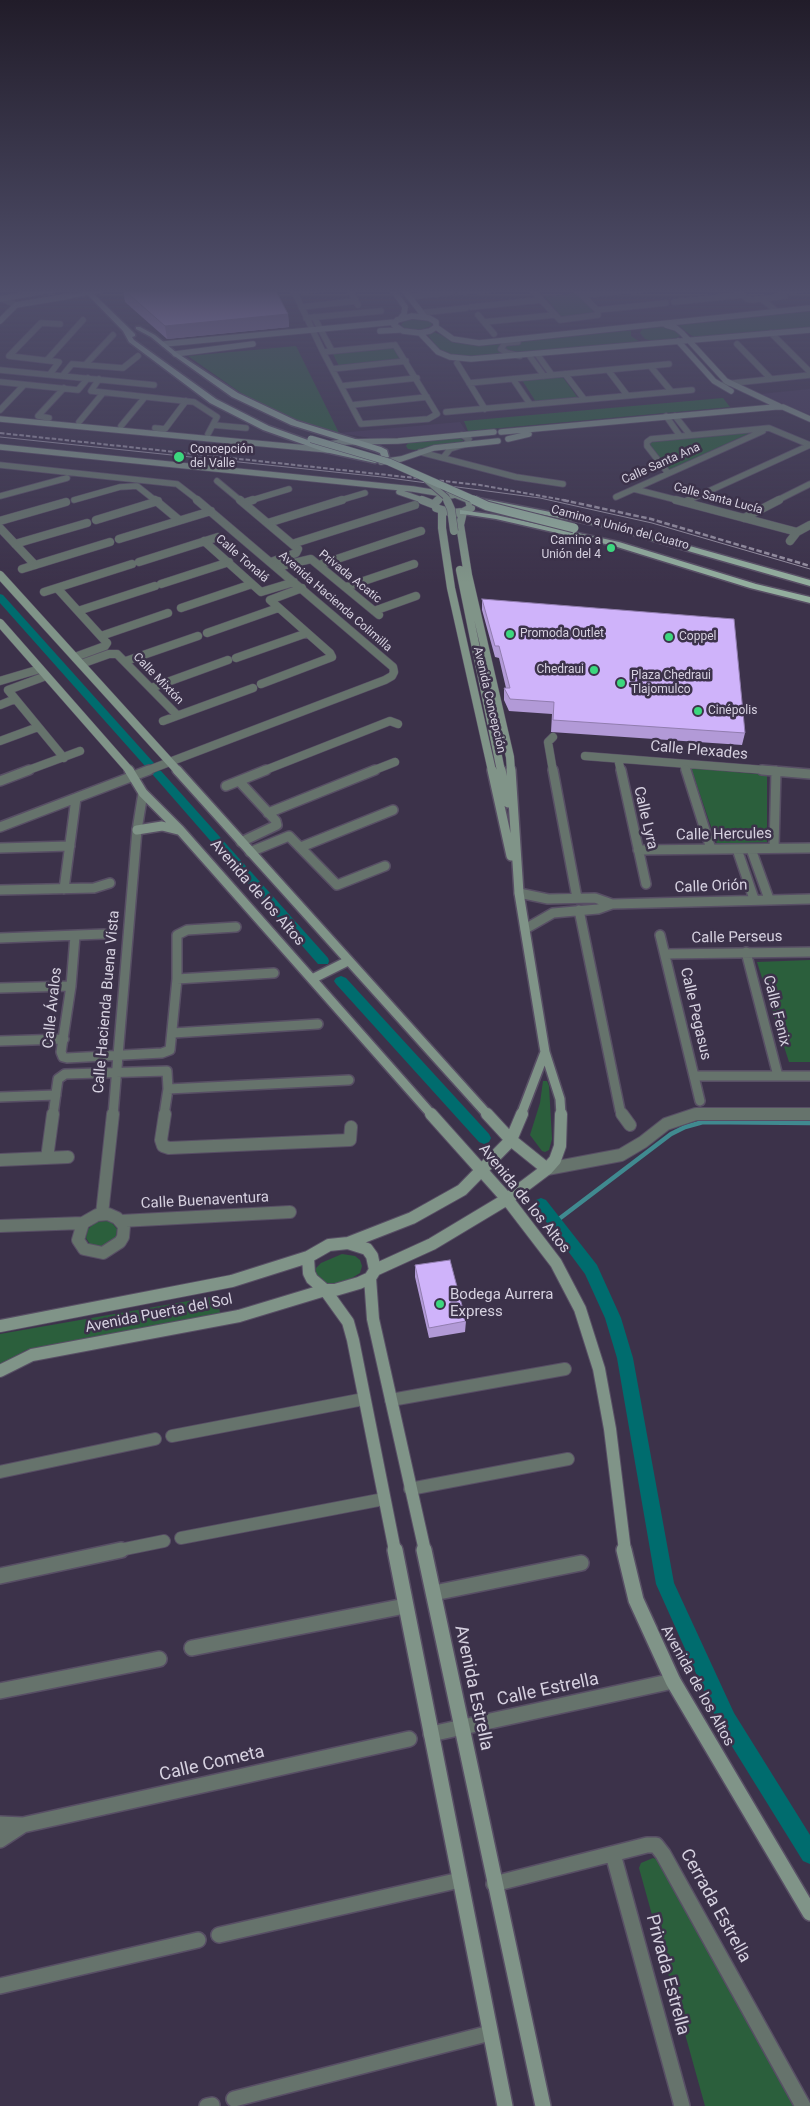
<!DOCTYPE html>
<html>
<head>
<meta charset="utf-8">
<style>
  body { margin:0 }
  canvas { display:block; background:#3c324a }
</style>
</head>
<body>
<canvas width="810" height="2106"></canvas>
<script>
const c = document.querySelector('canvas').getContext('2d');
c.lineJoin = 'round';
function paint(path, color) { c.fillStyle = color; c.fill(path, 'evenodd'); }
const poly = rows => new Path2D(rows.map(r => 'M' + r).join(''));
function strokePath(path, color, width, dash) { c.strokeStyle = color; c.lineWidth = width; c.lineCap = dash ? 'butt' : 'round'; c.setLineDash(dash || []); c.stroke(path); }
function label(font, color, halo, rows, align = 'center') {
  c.font = font + ' Roboto,sans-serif'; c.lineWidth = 5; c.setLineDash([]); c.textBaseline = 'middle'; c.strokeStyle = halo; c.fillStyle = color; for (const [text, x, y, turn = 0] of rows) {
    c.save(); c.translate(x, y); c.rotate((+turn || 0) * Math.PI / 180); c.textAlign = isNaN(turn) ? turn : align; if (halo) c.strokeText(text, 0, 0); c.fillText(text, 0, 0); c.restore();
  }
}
paint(poly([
  [810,389,810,415,761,394],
  [460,422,466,431,377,439,339,433]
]), '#453857');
paint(poly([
  [578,293,595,314,562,317,545,297],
  [810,309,810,329,695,338,676,324],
  [414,318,428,320,432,324,431,326,420,330,405,329,401,325,405,320],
  [660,326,672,328,681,335,675,340,657,342,645,339,640,333,643,328],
  [631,330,631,336,640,342,511,353,503,348,510,343],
  [434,332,456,342,498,343,500,344,499,350,505,354,466,358,445,353,438,349,428,335,428,333],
  [296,346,339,433,297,420,259,403,241,393,188,356],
  [395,346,402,360,339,366,332,352],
  [562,376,578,398,536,402,522,380],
  [723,398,730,407,468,431,464,421],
  [747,431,752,432,669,470,651,447,650,443,655,440],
  [458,437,464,441,415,450,408,449,406,446,408,443,422,440],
  [691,768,767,775,767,842,717,844],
  [810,960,810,1062,789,1062,757,962],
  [543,1081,547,1081,549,1086,552,1139,549,1150,545,1152,542,1151,530,1135,540,1103],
  [107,1221,112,1223,117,1229,116,1238,104,1247,90,1244,86,1238,88,1229,96,1222],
  [342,1254,355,1256,360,1260,362,1266,360,1273,344,1283,326,1287,315,1274,316,1268,321,1263],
  [217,1296,220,1313,26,1350,0,1366,0,1334],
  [653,1858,659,1860,793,2106,705,2106,639,1868,641,1863]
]), '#2b5f3c');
strokePath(poly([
  [555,1222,671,1134,685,1127,703,1122,810,1123]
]), '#408a90', 4.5);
paint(poly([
  [0,594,3,595,153,762,155,764,153,766,145,766,0,603,0,594],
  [157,770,161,771,328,958,329,961,328,964,318,964,153,775,151,773,153,771,157,770],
  [341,976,346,978,489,1134,491,1138,489,1142,484,1144,479,1142,336,984,334,981,336,978,341,976],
  [541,1198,546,1200,597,1265,621,1318,633,1358,674,1583,734,1713,810,1835,810,1864,803,1861,720,1727,656,1584,617,1358,605,1318,585,1274,536,1208,533,1204,536,1200,541,1198]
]), '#006c6e');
const streetFar4 = poly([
  [293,289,323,352],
  [349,289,358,305],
  [531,289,560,320,598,315,597,310,576,289],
  [735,289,747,299,752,300,785,296,779,289],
  [294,291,323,289],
  [782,291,806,289],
  [460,292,495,289],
  [582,295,647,289],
  [409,297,452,292],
  [0,298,16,305],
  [762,299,776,311],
  [674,302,742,295],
  [301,307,356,301],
  [471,307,541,300],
  [597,310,666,303],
  [420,313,466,308],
  [478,315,494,334],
  [314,317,332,351],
  [306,318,381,311],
  [484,322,554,315],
  [771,333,810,372],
  [518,342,505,343,501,349,507,353,520,356],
  [737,344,771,379],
  [395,345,437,414,428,419,361,424,323,352,395,345],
  [537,354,552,375],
  [529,355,544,376],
  [47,360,83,320],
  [457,363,485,409],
  [86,364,113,335],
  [651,367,671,391],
  [332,369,406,361],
  [0,370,154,385],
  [608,370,627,395],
  [50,374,59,362,9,356,41,323,60,324],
  [565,374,584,399],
  [63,375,72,364,123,368,138,356],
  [99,379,91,391,194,402,217,417,208,434],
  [513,379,530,404],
  [0,382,78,390,88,378],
  [469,383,669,364],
  [724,384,810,375],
  [341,386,417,378],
  [352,405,427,397],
  [0,410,24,385],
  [446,412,692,390],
  [666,416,680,436],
  [675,416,690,435],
  [49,418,38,416,64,388],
  [79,422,103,393],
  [213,425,246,428],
  [121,426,145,397],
  [155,428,165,429,186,401],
  [420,452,516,477,563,484],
  [443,458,450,449,466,444,469,439,462,435],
  [0,465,177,484,199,501],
  [668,473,647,446,647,442,651,439,769,428,810,445],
  [217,481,241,501],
  [634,489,681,501],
  [0,496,67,478],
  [616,497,763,431],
  [74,500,120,487,137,486,156,501],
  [249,501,289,489],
  [338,501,365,493],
  [687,501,810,445],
  [776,501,810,484]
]);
const streetFar3 = poly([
  [155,500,179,520],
  [240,500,298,549,296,553,271,562],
  [676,500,797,532],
  [686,502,690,500],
  [244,503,253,500],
  [744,518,779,500],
  [96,520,158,501],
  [0,521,66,502],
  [268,523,342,500],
  [0,528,35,565],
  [119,539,211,511],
  [204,541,261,592,294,582],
  [790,541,797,532,810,525],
  [15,544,87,523],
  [292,544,415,505],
  [139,562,218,537],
  [319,565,421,531],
  [277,567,311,559,379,615],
  [22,569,110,542],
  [161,584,229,562],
  [346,587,414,564],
  [57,588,107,643,105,646,75,657],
  [44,592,132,564],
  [181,608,252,584],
  [78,611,155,586],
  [374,611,416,596],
  [207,633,278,608],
  [101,636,168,613],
  [236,658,307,633],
  [126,661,198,636],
  [81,664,109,654,117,654,177,715],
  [46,676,8,690,64,758],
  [0,681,40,669],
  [261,684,332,657,330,653,270,600,302,588],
  [151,688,228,660],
  [0,705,15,699],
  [163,721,253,688],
  [553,737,548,742,553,771],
  [0,741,38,727],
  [585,756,778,771],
  [618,759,621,771],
  [684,764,686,771],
  [26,771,80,751],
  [146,771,385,680,392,676,394,672,393,667,197,500],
  [263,771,390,721,398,724],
  [372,771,395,762]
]);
const streetFar2 = poly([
  [553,770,577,898],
  [621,770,646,884],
  [686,770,711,849],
  [762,770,810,774],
  [0,781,29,770],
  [239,781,276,821,277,825,241,842],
  [226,786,266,770],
  [268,813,375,770],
  [0,827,149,770],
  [301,847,393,810],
  [0,848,70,846],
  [774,848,776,771],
  [737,849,754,899],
  [751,849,769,899],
  [638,850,810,848],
  [250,852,289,836,337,885,385,866],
  [64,889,76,798],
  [0,890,94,888,110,883],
  [519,893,548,899,595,898,612,904],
  [579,910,620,1110,623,1115],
  [525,929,553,913,598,909,612,904,810,899],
  [660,935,700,1101],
  [75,936,71,986,61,1052,63,1057,67,1058,162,1053,170,1050,177,979,177,935,187,930,236,927],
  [0,938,104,934],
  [746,952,778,1076],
  [665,954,810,952],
  [177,979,274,973],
  [0,988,71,986],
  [173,1033,318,1024],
  [0,1041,64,1039],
  [694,1076,810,1076],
  [168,1089,349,1080],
  [0,1097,56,1095],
  [53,1115,58,1079,65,1074,167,1071,168,1089,164,1115],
  [113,1115,137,830,143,793],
  [694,1115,810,1114]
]);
const streetFar1 = poly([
  [165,1114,161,1140,163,1146,169,1148,350,1140,351,1127],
  [622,1114,630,1125],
  [47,1158,53,1114],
  [0,1160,68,1157],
  [547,1169,621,1155,643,1142,666,1124,696,1114,810,1114],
  [102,1214,113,1114],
  [108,1214,117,1218,124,1226,123,1237,120,1242,103,1253,84,1249,78,1240,83,1223,97,1215,108,1214],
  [121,1221,290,1212],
  [0,1226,83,1223],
  [391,1400,565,1369],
  [172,1436,364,1399],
  [0,1472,155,1439],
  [410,1489,568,1459],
  [181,1538,384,1499],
  [115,1551,164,1541]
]);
const street = poly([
  [0,1576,121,1550],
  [434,1593,581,1563],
  [192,1648,405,1606],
  [0,1691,159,1659],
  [431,1734,673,1681],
  [0,1824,23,1825,409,1739],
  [0,1840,23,1825],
  [613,1854,682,2106],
  [494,1884,647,1845,656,1845,663,1854,803,2106],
  [219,1935,460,1880],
  [0,1986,198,1940],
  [234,2099,490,2033],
  [207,2106,212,2105]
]);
const secondaryFar4 = poly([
  [392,289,405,307,404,314,400,319],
  [403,289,425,317],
  [0,299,56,289],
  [412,316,429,318,436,322,436,327,430,331,420,333,403,331,394,325,397,320,412,316],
  [0,321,16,305,70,296],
  [666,325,676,328,682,333,726,381,779,406],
  [436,327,453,339,479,343,810,308],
  [380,331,399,330],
  [420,333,438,352,450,357,471,359,810,330],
  [678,341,714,381,731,391],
  [164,344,395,322],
  [175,354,253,344],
  [0,419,328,450],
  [501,432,775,407,783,407,810,419],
  [508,439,529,434],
  [321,445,344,442,398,441,494,432],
  [0,447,413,489,449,495],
  [381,462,401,459,434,448,498,441],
  [399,492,425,501],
  [437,501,440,498,455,495,470,501]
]);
const secondaryFar3 = poly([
  [422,500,435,505],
  [438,500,435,503,436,508,452,513,463,512,471,508,469,500],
  [442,511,442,528,451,588,492,771],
  [463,512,460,525,468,575,510,757,511,771],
  [460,570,501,771],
  [0,575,178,771],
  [0,623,130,771]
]);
const secondaryFar2 = poly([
  [129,770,143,793,180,830,432,1115],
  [177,770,488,1115],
  [492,770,511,856],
  [501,770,508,803],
  [511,770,519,893,545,1052,560,1099,561,1115],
  [137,830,162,826,178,830],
  [312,979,348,961],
  [521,1115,545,1052]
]);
const secondaryFar1 = poly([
  [431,1114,507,1199,556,1263,580,1309,599,1369,610,1429,625,1551],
  [487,1114,511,1140,547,1169],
  [348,1243,412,1218,462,1190,511,1140,522,1114],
  [348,1243,367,1249,372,1256,375,1270,370,1278,359,1283,335,1290,325,1290,312,1279,309,1273,308,1257,329,1245,348,1243],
  [375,1270,432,1244,507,1199,547,1169,555,1160,560,1146,561,1114],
  [370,1278,373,1319,425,1551],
  [0,1326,232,1281,308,1257],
  [0,1371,32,1355,239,1316,325,1290,348,1322,353,1340,395,1551]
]);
const secondary = poly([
  [395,1550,505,2106],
  [424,1550,543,2106],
  [624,1550,636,1600,673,1681,810,1913]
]);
const primary = poly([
  [83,289,89,289,91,291,105,289,102,292,94,294,135,334,135,336,132,337,134,340,216,399,269,426,330,448,374,459,381,456,380,453,375,451,291,425,232,397,173,355,151,337,136,329,136,327,140,327,155,335,177,353,238,393,297,421,381,447,387,450,389,457,375,463,325,452,263,430,210,403,129,342,123,331,88,295,70,298,67,296,85,292,83,289],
  [468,496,612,524,810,580,810,586,608,528,471,500,467,498,468,496],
  [460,510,496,515,619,542,756,584,810,597,810,603,750,588,614,546,496,519,463,514,460,514,460,510]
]);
strokePath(streetFar4, '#584f65', 7);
strokePath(streetFar3, '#584f65', 9);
strokePath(streetFar2, '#584f65', 12);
strokePath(streetFar1, '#584f65', 14);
strokePath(street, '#584f65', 18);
strokePath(secondaryFar4, '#584f65', 7);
strokePath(secondaryFar3, '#584f65', 9);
strokePath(secondaryFar2, '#584f65', 12);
strokePath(secondaryFar1, '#584f65', 14);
strokePath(secondary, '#584f65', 18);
strokePath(primary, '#584f65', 3);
strokePath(streetFar4, '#66736c', 5.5);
strokePath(streetFar3, '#66736c', 8);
strokePath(streetFar2, '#66736c', 9);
strokePath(streetFar1, '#66736c', 12);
strokePath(street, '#66736c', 15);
strokePath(secondaryFar4, '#809488', 5.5);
strokePath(secondaryFar3, '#809488', 8);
strokePath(secondaryFar2, '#809488', 9);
strokePath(secondaryFar1, '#809488', 12);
strokePath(secondary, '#809488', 15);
paint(primary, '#93ae9e');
strokePath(poly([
  [0,437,382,477,540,498,652,523,810,569]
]), '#9790a2', 1);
strokePath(poly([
  [0,433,480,485,569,501]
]), '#9790a2', 2, [4.5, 2]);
strokePath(poly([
  [563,500,651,519,810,566]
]), '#9790a2', 2.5, [5.5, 2.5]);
const secondaryBridgeFar1 = poly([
  [426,480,446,497,448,501]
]);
const secondaryBridge = poly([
  [447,500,451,509,454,531]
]);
const primaryBridgeFar1 = poly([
  [311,439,389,462,477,501]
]);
const primaryBridge = poly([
  [474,500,487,506,574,528]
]);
strokePath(secondaryBridgeFar1, '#584f65', 7, []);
strokePath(secondaryBridge, '#584f65', 9, []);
strokePath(primaryBridgeFar1, '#584f65', 8, []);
strokePath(primaryBridge, '#584f65', 11, []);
strokePath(secondaryBridgeFar1, '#809488', 5.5);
strokePath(secondaryBridge, '#809488', 8);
strokePath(primaryBridgeFar1, '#93ae9e', 7);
strokePath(primaryBridge, '#93ae9e', 9);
paint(poly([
  [123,289,288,314,289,327,167,339,125,302],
  [482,599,745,733,742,745,551,732,552,714,509,711,504,700,504,688,506,688,499,658,495,657,482,610],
  [415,1265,466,1321,465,1332,429,1338,415,1277]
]), '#b29ad7');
paint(poly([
  [288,314,289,327,167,339,165,326]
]), '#917daf');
const building = poly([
  [123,289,275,289,288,314,165,326,123,289],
  [482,599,734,619,745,733,553,720,554,702,510,699,504,688,510,688,499,646,495,646,482,599],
  [450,1260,466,1321,429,1328,415,1265,450,1260]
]);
paint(building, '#cfb3fa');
strokePath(building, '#917daf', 1);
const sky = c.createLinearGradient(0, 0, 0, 583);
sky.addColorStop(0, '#211c29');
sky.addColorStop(0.5, '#504f6b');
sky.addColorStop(1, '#504f6b00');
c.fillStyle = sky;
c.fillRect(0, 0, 810, 583);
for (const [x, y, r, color] of [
  [179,457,6,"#3cd77e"],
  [611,548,5,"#3cd77e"],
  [510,634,5,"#3cd77e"],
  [669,637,5,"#3cd77e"],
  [594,670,5,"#3cd77e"],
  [621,683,5,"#3cd77e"],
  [698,711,5,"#3cd77e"],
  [440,1304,5,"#3cd77e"]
]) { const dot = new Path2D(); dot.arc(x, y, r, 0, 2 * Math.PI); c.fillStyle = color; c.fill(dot); strokePath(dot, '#3c324a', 2); }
label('12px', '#d6d1e0', '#3c324a', [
  ["Concepción",190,450],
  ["del Valle",190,464],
  ["Camino a",601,541,"right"],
  ["Unión del 4",601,555,"right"],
  ["Promoda Outlet",520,634],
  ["Coppel",679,637],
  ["Chedraui",584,670,"right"],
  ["Plaza Chedraui",631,676],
  ["Tlajomulco",631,690],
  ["Cinépolis",708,711]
], 'left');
label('12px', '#d6d1e0', '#3c324a', [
  ["Calle Santa Ana",661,464,-24],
  ["Calle Santa Lucía",718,499,15],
  ["Camino a Unión del Cuatro",620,528,15],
  ["Calle Tonalá",242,559,41],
  ["Privada Acatic",350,577,39],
  ["Avenida Hacienda Colimilla",335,602,41],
  ["Calle Mixtón",158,679,46],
  ["Avenida Concepción",489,700,77]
]);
label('15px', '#d6d1e0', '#3c324a', [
  ["Calle Plexades",699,751,5],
  ["Calle Lyra",645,818,77],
  ["Calle Hercules",724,835,-1],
  ["Calle Orión",711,887,-2],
  ["Avenida de los Altos",257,893,49],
  ["Calle Perseus",737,938,-1],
  ["Calle Hacienda Buena Vista",107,1002,-85],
  ["Calle Ávalos",53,1008,-84],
  ["Calle Fenix",776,1011,76],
  ["Calle Pegasus",695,1014,77],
  ["Avenida de los Altos",524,1199,51],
  ["Calle Buenaventura",205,1201,-3],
  ["Avenida Puerta del Sol",159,1314,-11],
  ["Avenida de los Altos",697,1686,61]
]);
label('15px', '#d6d1e0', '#3c324a', [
  ["Bodega Aurrera",450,1295],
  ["Express",450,1312]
], 'left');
label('18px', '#d6d1e0', '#3c324a', [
  ["Avenida Estrella",473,1688,78],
  ["Calle Estrella",548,1690,-12],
  ["Calle Cometa",212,1764,-13],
  ["Cerrada Estrella",715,1906,61],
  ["Privada Estrella",667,1975,75]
]);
</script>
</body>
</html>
